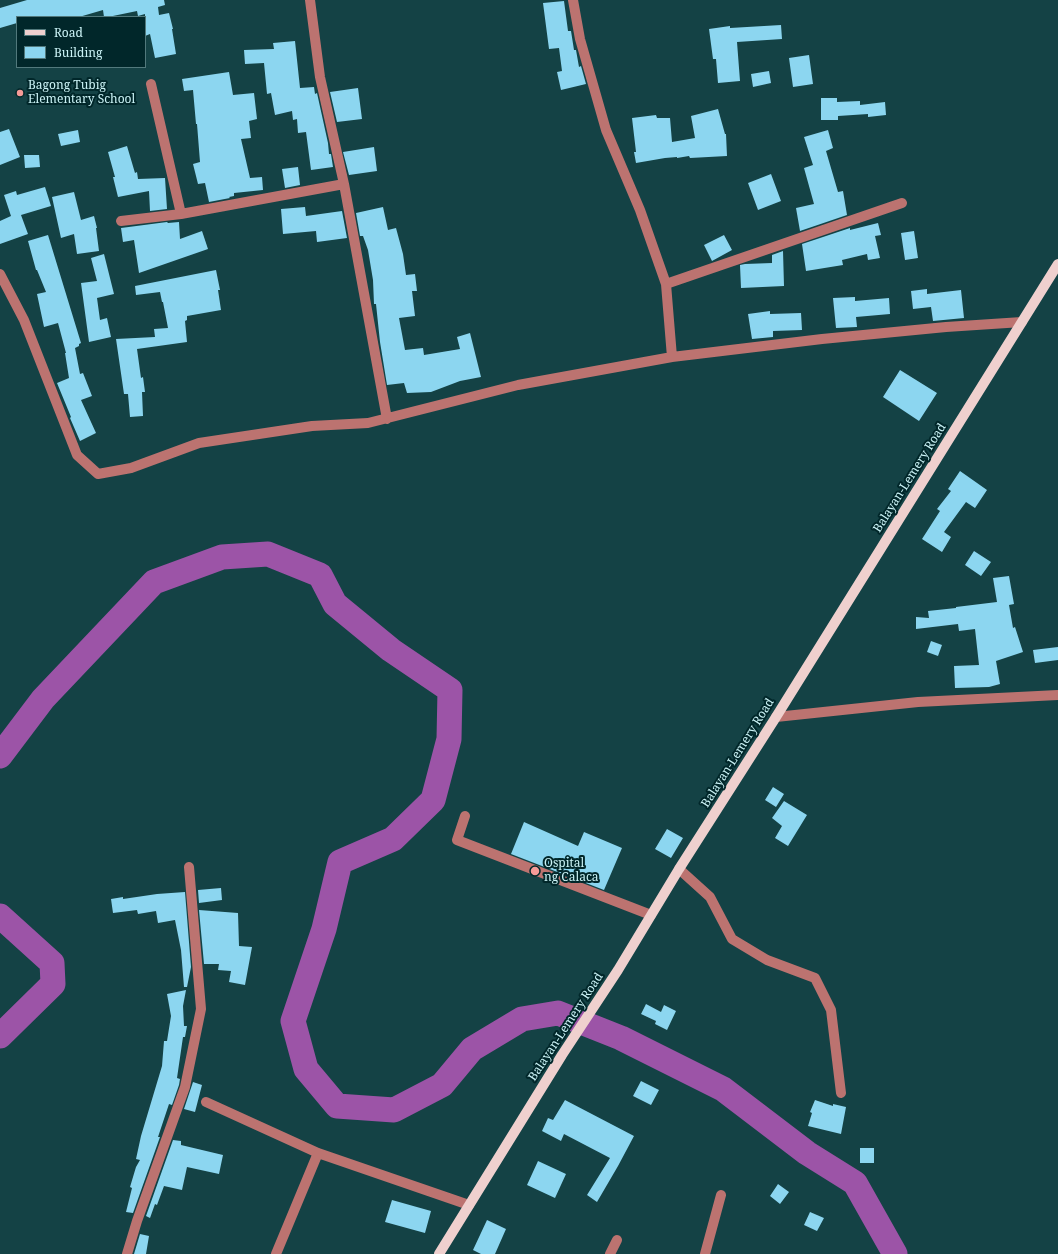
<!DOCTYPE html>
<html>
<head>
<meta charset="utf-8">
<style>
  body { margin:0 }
  #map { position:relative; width:1058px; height:1254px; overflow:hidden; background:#144245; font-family:"Noto Serif",serif }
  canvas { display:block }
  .legend { position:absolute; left:16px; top:16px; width:130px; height:52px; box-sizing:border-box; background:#01272a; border:1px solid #52797c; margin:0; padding:5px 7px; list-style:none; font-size:12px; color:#cbf3f6 }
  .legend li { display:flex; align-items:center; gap:8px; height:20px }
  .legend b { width:20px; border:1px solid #52797c }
</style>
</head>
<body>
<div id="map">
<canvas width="1058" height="1254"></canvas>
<ul class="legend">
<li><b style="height:5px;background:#efd0ce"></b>Road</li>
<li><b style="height:11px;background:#8cd6f0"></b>Building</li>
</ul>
</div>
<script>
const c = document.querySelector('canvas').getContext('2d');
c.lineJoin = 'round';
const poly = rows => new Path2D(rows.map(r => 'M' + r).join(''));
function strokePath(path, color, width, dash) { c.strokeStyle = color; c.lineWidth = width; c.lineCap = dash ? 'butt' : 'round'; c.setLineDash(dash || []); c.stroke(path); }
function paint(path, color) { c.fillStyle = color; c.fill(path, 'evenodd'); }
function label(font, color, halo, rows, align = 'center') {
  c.font = font + ' "Noto Serif",serif'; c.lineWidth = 4; c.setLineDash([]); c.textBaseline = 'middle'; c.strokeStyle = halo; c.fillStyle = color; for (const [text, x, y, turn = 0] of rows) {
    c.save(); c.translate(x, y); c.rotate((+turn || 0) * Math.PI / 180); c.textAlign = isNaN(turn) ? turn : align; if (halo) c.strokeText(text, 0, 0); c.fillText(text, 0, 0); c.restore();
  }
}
strokePath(poly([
  [0,756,43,699,154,582,222,557,268,554,320,575,335,604,391,650,450,690,449,739,433,800,393,839,340,862,324,929,293,1021,306,1069,337,1106,394,1110,442,1085,472,1049,522,1019,558,1013,621,1038,723,1089,807,1153,855,1183,895,1254],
  [0,916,52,963,53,984,0,1036]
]), '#9c54a7', 25);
paint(poly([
  [27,0,164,0,165,5,158,7,159,15,169,13,173,29,172,29,176,54,155,58,150,34,145,36,145,14,138,16,137,11,108,17,104,17,103,10,79,17,17,17,17,23,0,28,0,8],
  [564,1,568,31,571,31,574,50,576,50,579,67,581,66,586,84,561,90,557,72,562,71,559,48,549,49,543,3],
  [781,25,782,39,737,42,740,81,718,83,716,59,713,59,709,29,730,26,730,28],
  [295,41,300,88,314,87,315,94,317,93,328,143,329,154,331,154,333,167,311,170,306,132,298,133,297,119,293,120,292,111,275,115,271,93,267,94,264,63,245,64,244,50,274,49,273,43],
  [809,55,813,84,793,87,789,58],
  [769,71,771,83,753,87,751,74],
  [229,72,233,95,254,93,257,119,249,121,251,138,241,139,250,178,262,177,263,190,234,193,234,196,229,197,230,198,209,202,205,183,198,184,193,164,200,162,197,124,196,124,193,90,184,91,182,79],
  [358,88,362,119,337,122,330,92],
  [821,98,837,98,837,102,860,101,860,105,885,102,886,115,868,117,868,114,838,116,838,120,821,120],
  [718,109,725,134,726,134,727,156,690,158,689,156,677,158,677,157,665,158,636,163,634,152,636,152,632,118,656,115,657,118,670,118,672,142,695,138,691,116],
  [9,129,20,157,0,165,0,132],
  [78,130,80,142,61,146,58,134],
  [828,130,833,148,826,151,838,192,843,191,847,215,800,231,796,208,814,204,804,168,813,165,804,137],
  [127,146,135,173,137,172,138,179,165,178,167,209,150,211,149,191,118,197,113,177,115,177,108,152],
  [374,147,377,171,349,175,343,152],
  [24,155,39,155,40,167,25,168],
  [298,167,300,185,285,188,282,169],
  [771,174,781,201,758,210,748,183],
  [45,187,51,206,21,215,28,234,0,244,0,221,11,216,4,195,16,191,17,195],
  [74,192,81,220,94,216,97,228,96,228,99,251,77,254,74,234,61,238,52,197],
  [305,207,306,216,342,211,347,238,317,242,316,231,283,234,281,209],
  [383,207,388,230,396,228,403,254,406,275,415,274,417,291,412,291,415,316,399,318,405,350,423,348,424,355,460,349,457,337,470,333,481,377,460,381,431,392,407,393,404,383,387,385,380,342,376,304,374,304,373,280,368,250,363,236,360,236,356,213],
  [167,222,168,223,179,222,180,239,202,231,208,249,139,273,134,240,123,242,121,228],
  [878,223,881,235,875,236,880,258,868,260,867,254,842,260,843,265,806,271,802,244,850,228,850,230],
  [914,231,918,258,905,260,901,233],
  [48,235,81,343,79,344,79,346,75,348,80,374,83,373,92,396,81,400,96,433,80,441,70,418,71,417,57,383,69,378,65,353,66,353,58,323,44,327,37,294,46,292,37,270,36,270,28,241],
  [724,235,732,250,712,261,704,245],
  [783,251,784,286,741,288,740,265,745,264,772,263,772,255],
  [104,254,114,294,97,298,100,320,107,318,111,337,89,342,81,283,97,281,91,258],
  [216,270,220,290,218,290,221,310,187,316,187,320,185,321,187,342,137,349,141,378,143,377,145,392,142,392,143,416,130,417,128,394,124,394,116,339,155,337,154,329,168,328,163,302,162,302,160,292,136,295,135,286],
  [927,289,927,294,961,290,964,318,933,321,931,307,913,309,911,291],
  [855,297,855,301,889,298,890,314,856,317,857,327,836,328,833,298],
  [770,311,770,314,801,313,802,330,773,331,773,337,752,339,748,314],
  [900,370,937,393,919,421,883,397],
  [960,471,987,490,975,508,966,502,944,532,951,537,942,552,922,539,940,511,937,509,951,491,948,489],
  [974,551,991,562,981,576,965,565],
  [1009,576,1014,604,1009,605,1013,628,1015,627,1023,652,996,661,1000,684,989,687,955,688,954,666,979,665,975,629,959,631,958,624,916,629,916,617,929,618,928,611,956,608,956,607,997,602,993,578],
  [931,641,942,645,938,656,927,652],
  [1058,647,1058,660,1035,663,1033,650],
  [773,787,784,794,776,807,765,800],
  [784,801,807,815,788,846,775,838,782,826,772,818],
  [524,822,578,846,584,832,622,848,604,890,511,854],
  [667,829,683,838,671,858,655,849],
  [221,888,222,900,199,903,198,890],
  [185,892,191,967,187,987,184,987,181,950,175,920,158,923,156,911,138,914,137,910,113,913,111,899,123,897,123,899,157,894],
  [199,910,238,913,239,946,252,947,245,985,229,982,231,971,218,970,219,964,204,964],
  [186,990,183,1006,184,1026,187,1026,185,1037,183,1037,177,1078,180,1079,179,1085,172,1105,169,1104,158,1137,160,1137,133,1213,126,1212,132,1188,130,1187,136,1167,140,1160,136,1159,141,1136,162,1066,164,1041,167,1041,171,1016,167,994],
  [646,1004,661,1012,664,1005,676,1011,667,1030,655,1024,656,1021,641,1014],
  [641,1081,659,1090,651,1105,633,1096],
  [193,1082,202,1085,195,1112,184,1109],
  [565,1100,634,1136,618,1166,597,1202,587,1195,610,1158,564,1134,561,1141,542,1131,548,1118,553,1120],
  [815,1100,833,1106,833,1104,846,1107,841,1134,808,1126,812,1113,810,1112],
  [173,1140,181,1141,181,1145,223,1155,219,1174,187,1167,182,1190,164,1186,157,1205,155,1204,150,1218,146,1216],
  [860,1148,874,1148,874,1163,860,1163],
  [538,1161,566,1174,555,1198,527,1185],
  [778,1184,789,1192,780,1204,770,1196],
  [392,1200,431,1211,425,1233,385,1222],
  [810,1212,824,1218,817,1231,804,1225],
  [487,1220,506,1229,495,1254,481,1254,473,1250],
  [140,1234,149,1236,146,1254,134,1254]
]), '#8cd6f0');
strokePath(poly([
  [310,0,320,77,344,184,387,419],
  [573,0,580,39,606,130,640,210,666,284,672,357],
  [151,84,181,214],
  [121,221,181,214,344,184],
  [0,274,24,320,77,455,98,474,131,468,199,443,312,426,368,423,518,385,672,357,822,339,946,327,1022,322],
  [666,284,902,203],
  [776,717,918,702,1058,695],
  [465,816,457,840,651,915],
  [679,869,710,897,732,939,767,960,815,978,831,1010,841,1093],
  [206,1102,318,1153,469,1205],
  [127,1254,137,1221,185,1087,201,1009,189,867],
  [276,1254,318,1153],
  [610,1254,617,1240],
  [705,1254,721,1195]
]), '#bc7370', 10);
strokePath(poly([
  [439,1254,562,1055,618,970,679,869,776,717,1058,264]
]), '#efd0ce', 10);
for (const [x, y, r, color] of [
  [20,93,4,"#f59b98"],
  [535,871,5,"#f59b98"]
]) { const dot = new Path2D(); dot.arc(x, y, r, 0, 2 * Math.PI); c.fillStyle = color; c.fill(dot); strokePath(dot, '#01272a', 1.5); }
label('12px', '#cbf3f6', '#01272a', [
  ["Bagong Tubig",28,86],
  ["Elementary School",28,100],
  ["Ospital",544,864],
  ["ng Calaca",544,878]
], 'left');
label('12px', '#cbf3f6', '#01272a', [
  ["Balayan-Lemery Road",910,478,-58],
  ["Balayan-Lemery Road",738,753,-58],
  ["Balayan-Lemery Road",566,1027,-57]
]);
</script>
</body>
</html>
